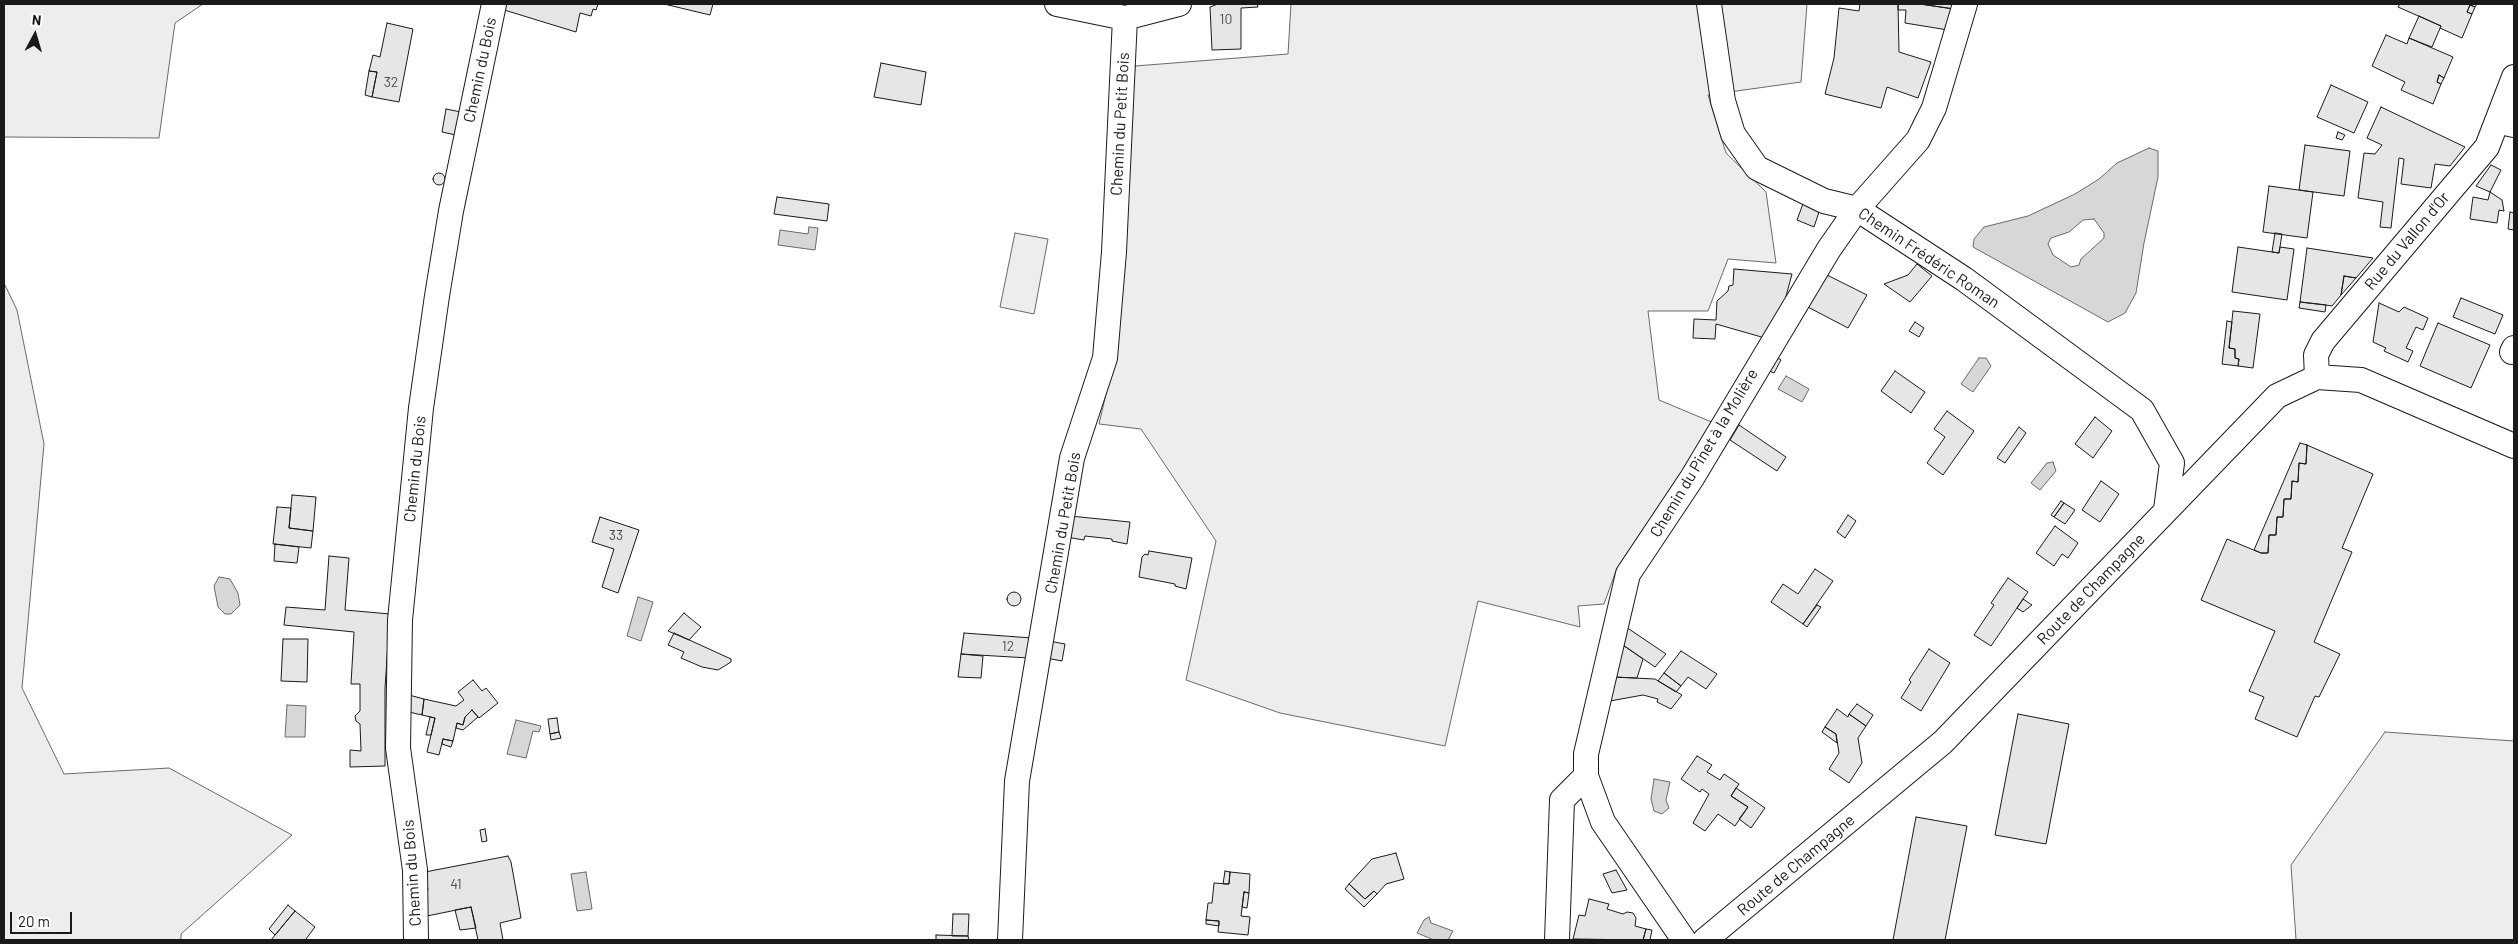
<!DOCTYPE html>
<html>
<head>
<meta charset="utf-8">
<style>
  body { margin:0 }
  #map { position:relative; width:2518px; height:944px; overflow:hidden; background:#fff; font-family:Barlow,sans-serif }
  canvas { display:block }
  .frame { position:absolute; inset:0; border:5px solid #1a1a1a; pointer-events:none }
  .north { position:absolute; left:10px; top:10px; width:50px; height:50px; -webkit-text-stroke:4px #fff; paint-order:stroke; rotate:6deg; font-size:14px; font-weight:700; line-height:20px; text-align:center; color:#1a1a1a }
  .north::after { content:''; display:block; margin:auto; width:18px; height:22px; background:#1a1a1a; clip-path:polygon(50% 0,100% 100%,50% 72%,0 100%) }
  .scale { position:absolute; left:10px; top:912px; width:62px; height:22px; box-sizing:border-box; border:2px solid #1a1a1a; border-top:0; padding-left:6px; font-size:15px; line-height:18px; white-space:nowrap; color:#1a1a1a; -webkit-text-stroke:4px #fff; paint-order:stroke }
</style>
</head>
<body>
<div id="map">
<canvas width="2518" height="944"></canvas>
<div class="frame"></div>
<div class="north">N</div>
<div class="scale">20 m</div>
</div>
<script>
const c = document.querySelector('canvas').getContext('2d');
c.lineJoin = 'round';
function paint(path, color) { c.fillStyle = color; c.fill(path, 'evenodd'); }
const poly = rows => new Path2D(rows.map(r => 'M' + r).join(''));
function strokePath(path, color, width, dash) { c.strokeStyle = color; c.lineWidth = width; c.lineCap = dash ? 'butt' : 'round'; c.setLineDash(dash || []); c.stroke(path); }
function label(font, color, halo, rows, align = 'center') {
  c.font = font + ' Barlow,sans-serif'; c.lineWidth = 4; c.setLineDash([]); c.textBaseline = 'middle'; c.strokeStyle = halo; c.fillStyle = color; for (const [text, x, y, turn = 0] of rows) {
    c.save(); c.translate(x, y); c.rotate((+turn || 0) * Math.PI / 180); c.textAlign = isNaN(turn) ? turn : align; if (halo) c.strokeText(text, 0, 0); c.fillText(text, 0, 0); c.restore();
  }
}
const built = poly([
  [4,4,203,4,175,23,159,138,4,137,4,4],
  [1291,4,1807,4,1801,82,1708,95,1726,153,1766,192,1776,263,1728,259,1708,311,1648,311,1659,400,1714,423,1617,568,1604,604,1578,606,1580,627,1478,601,1445,746,1280,713,1186,680,1216,541,1141,429,1099,424,1115,355,1135,66,1288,54,1291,4],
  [1015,233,1048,239,1034,314,1000,307,1015,233],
  [4,283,17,310,44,444,22,688,64,774,169,768,292,835,181,934,181,940,4,940,4,283],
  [2385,732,2514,741,2514,940,2296,940,2291,865,2385,732]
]);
paint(built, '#ededed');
strokePath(built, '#6a6a6a', 1);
const water = poly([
  [2149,148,2158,151,2158,177,2144,243,2136,293,2125,313,2108,322,1973,247,1974,239,1984,227,2028,216,2075,194,2099,179,2117,163,2149,148],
  [2094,219,2104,233,2104,238,2081,259,2079,265,2071,267,2053,255,2048,244,2051,238,2069,232,2083,220,2094,219],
  [809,227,818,228,815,250,778,245,780,230,808,234,809,227],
  [1979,358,1986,358,1991,366,1973,392,1961,384,1979,358],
  [1786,376,1809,389,1802,402,1778,389,1786,376],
  [2053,462,2056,471,2040,490,2031,483,2047,463,2053,462],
  [219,577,230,579,238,593,240,605,231,614,225,614,218,607,214,586,219,577],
  [638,597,653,602,641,641,627,636,638,597],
  [287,705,306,706,305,737,285,737,287,705],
  [516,720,541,726,539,732,533,731,526,758,507,754,516,720],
  [1654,779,1670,782,1666,800,1669,808,1662,814,1654,811,1651,799,1654,779],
  [586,872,592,909,577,911,571,874,586,872],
  [1429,917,1431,923,1453,931,1448,940,1434,940,1417,933,1424,920,1429,917]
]);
paint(water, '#d7d7d7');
strokePath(water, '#6a6a6a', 1);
const building = poly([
  [502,4,598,4,596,10,593,9,591,16,580,13,576,32,501,9,502,4],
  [664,4,713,4,710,15,664,4],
  [1218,4,1257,4,1258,7,1241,8,1241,49,1212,50,1210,7,1218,4],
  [1860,4,1898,4,1899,52,1931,62,1918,98,1887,87,1881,108,1825,94,1834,58,1839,8,1859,11,1860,4],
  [1898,4,1920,4,1954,9,1948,30,1905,23,1906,10,1898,10,1898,4],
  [1920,4,1956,4,1954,9,1920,4],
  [2400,4,2477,4,2475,7,2470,5,2467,12,2472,14,2462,38,2440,28,2441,26,2398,7,2400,4],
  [2470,5,2475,7,2472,14,2467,12,2470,5],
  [2419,16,2441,26,2432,47,2409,38,2419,16],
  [387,23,413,29,399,102,372,97,377,72,369,71,373,55,380,57,387,23],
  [2386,35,2407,44,2409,38,2453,57,2444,78,2439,75,2437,82,2441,84,2433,104,2401,90,2405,82,2372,66,2386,35],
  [881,63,926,72,921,105,874,97,881,63],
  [369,71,377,72,372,97,365,95,369,71],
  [2439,75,2444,78,2441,84,2437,82,2439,75],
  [2331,85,2368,102,2354,133,2317,117,2331,85],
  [2381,107,2465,147,2450,166,2435,164,2431,188,2401,184,2404,159,2399,158,2391,228,2380,227,2383,202,2358,198,2364,153,2375,154,2382,145,2367,138,2381,107],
  [446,109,461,112,456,135,442,132,446,109],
  [2338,132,2345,135,2342,140,2336,138,2338,132],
  [2305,145,2350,151,2344,196,2299,190,2305,145],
  [2491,165,2501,170,2490,192,2476,186,2491,165],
  '433 179a6 6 0 1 1 12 0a6 6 0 1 1-12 0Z',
  [2269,186,2313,192,2307,238,2263,232,2269,186],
  [2490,192,2502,200,2504,211,2499,210,2497,223,2470,219,2473,197,2488,200,2490,192],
  [777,197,829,204,827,221,774,214,777,197],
  [1804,201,1820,209,1814,227,1797,220,1804,201],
  [2510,212,2514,213,2514,230,2508,229,2510,212],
  [2275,233,2282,234,2279,253,2272,252,2275,233],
  [2238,247,2279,253,2280,247,2294,249,2287,300,2232,292,2238,247],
  [2307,248,2373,258,2356,278,2344,276,2341,295,2332,306,2326,305,2300,302,2307,248],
  [1917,264,1932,276,1910,302,1884,284,1908,275,1917,264],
  [1734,269,1792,274,1785,300,1765,338,1716,324,1715,339,1693,338,1694,319,1716,320,1717,301,1728,291,1729,286,1733,285,1734,269],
  [1827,275,1867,295,1848,328,1804,305,1827,275],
  [2344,276,2356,278,2341,295,2344,276],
  [2461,298,2503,315,2495,334,2453,317,2461,298],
  [2300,302,2326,305,2325,312,2299,308,2300,302],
  [2379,303,2399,312,2404,307,2428,318,2423,330,2416,327,2406,348,2413,351,2408,362,2384,351,2386,348,2373,342,2379,303],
  [2233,311,2260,314,2253,368,2238,366,2239,359,2235,358,2235,349,2229,348,2233,311],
  [2227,321,2232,322,2229,348,2235,349,2235,358,2239,359,2238,366,2222,364,2227,321],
  [1915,322,1924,328,1919,337,1909,331,1915,322],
  [2438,323,2490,345,2471,388,2420,366,2438,323],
  [1774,356,1781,360,1774,373,1767,370,1774,356],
  [1895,371,1925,392,1911,413,1881,391,1895,371],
  [1947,411,1974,431,1943,475,1927,463,1945,437,1934,429,1947,411],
  [2095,417,2112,431,2093,458,2075,444,2095,417],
  [1739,425,1786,457,1777,471,1730,440,1739,425],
  [2019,427,2026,433,2005,463,1997,458,2019,427],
  [2300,443,2307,445,2306,464,2299,463,2298,482,2292,481,2291,499,2284,499,2283,517,2277,517,2276,535,2269,535,2268,553,2261,553,2254,550,2300,443],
  [2307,445,2373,474,2342,548,2352,552,2314,642,2340,654,2319,697,2315,696,2297,737,2255,719,2264,697,2249,691,2275,631,2201,600,2227,539,2261,553,2268,553,2269,535,2276,535,2277,517,2283,517,2284,499,2291,499,2292,481,2298,482,2299,463,2306,464,2307,445],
  [2101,481,2119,494,2100,522,2082,510,2101,481],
  [292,495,316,497,313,531,289,528,292,495],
  [2061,501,2064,503,2054,517,2051,515,2061,501],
  [2064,503,2075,510,2065,524,2054,517,2064,503],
  [277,507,291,508,289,528,313,531,311,548,273,544,277,507],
  [1848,515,1856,521,1845,538,1837,532,1848,515],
  [1070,516,1130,522,1127,544,1112,541,1112,539,1085,536,1084,540,1066,537,1070,516],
  [600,517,639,530,618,593,602,587,614,549,592,542,600,517],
  [2055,526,2078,543,2068,558,2062,554,2054,566,2036,553,2055,526],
  [275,544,299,547,297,563,274,561,275,544],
  [1149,551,1192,558,1186,589,1175,586,1175,584,1139,577,1142,557,1145,554,1148,555,1149,551],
  [329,556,349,558,345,610,390,614,385,688,385,766,350,767,350,750,361,751,360,724,356,721,355,716,360,711,360,684,351,684,354,632,284,625,286,607,325,610,329,556],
  [1815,569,1833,581,1803,624,1771,602,1783,584,1798,594,1815,569],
  [2008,578,2028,592,1991,646,1974,635,1994,605,1991,603,2008,578],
  '1007 599a7 7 0 1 1 14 0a7 7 0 1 1-14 0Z',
  [2023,599,2032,605,2023,612,2017,608,2023,599],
  [1817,605,1821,607,1807,627,1803,624,1817,605],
  [684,613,701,627,689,640,668,631,684,613],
  [1623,625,1666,654,1655,667,1620,643,1623,625],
  [674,633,731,659,731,662,718,670,702,667,681,658,684,652,668,645,674,633],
  [964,633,1032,638,1029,658,961,654,964,633],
  [283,639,308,639,307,682,281,681,283,639],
  [1049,641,1065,644,1062,661,1046,658,1049,641],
  [1620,643,1643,659,1637,678,1613,677,1620,643],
  [1929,649,1950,663,1921,711,1901,698,1911,682,1909,680,1929,649],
  [1681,651,1717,674,1706,689,1688,677,1681,686,1664,673,1681,651],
  [961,654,983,656,981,678,958,677,961,654],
  [1664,673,1681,686,1676,692,1658,681,1664,673],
  [1613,677,1655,679,1682,695,1671,709,1657,702,1658,699,1643,695,1610,701,1613,677],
  [473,680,482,691,486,688,498,703,479,718,472,710,465,717,463,725,457,723,453,741,443,739,439,755,427,752,435,718,422,715,424,699,456,706,464,700,458,692,473,680],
  [409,695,424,699,422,715,409,712,409,695],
  [1857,704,1873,715,1866,726,1849,714,1857,704],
  [1837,709,1848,717,1849,714,1866,726,1858,738,1862,763,1849,783,1829,769,1839,753,1836,734,1825,727,1837,709],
  [472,710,478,717,463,730,456,728,457,723,463,725,465,717,472,710],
  [2018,714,2069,724,2046,844,1995,835,2018,714],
  [430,717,435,718,431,735,426,735,430,717],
  [557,718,559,732,550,734,548,719,557,718],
  [1825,727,1836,734,1837,743,1822,732,1825,727],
  [559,732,561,738,551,740,550,734,559,732],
  [443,739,453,741,451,747,442,744,443,739],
  [1697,756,1712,765,1707,772,1720,780,1724,774,1739,784,1731,796,1748,807,1735,826,1718,814,1705,831,1693,823,1709,794,1702,789,1700,792,1681,779,1697,756],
  [1736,788,1765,808,1751,828,1739,819,1748,807,1731,796,1736,788],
  [1916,817,1967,826,1945,940,1893,940,1916,817],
  [485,829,487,841,482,842,480,830,485,829],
  [1396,853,1404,879,1386,884,1377,894,1374,891,1365,899,1349,884,1372,859,1396,853],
  [508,856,511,862,521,918,500,923,503,940,478,940,471,907,422,917,418,892,428,890,425,872,508,856],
  [1616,870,1627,890,1612,893,1603,874,1616,870],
  [1225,871,1230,872,1229,884,1223,884,1225,871],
  [1230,872,1250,874,1249,893,1244,892,1241,916,1250,917,1248,935,1218,932,1219,921,1206,920,1208,903,1212,903,1214,883,1229,884,1230,872],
  [1349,884,1365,899,1374,891,1377,894,1364,907,1345,889,1349,884],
  [1244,892,1249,893,1247,908,1242,907,1244,892],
  [1589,899,1609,904,1607,909,1623,914,1627,912,1633,913,1636,918,1635,926,1646,929,1643,940,1573,939,1579,915,1585,916,1589,899],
  [288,905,295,911,275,935,269,929,288,905],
  [471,907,476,928,460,930,455,910,471,907],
  [295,911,315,927,306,939,308,940,271,940,295,911],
  [953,914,969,914,968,936,952,936,953,914],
  [1206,920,1219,921,1219,926,1206,924,1206,920],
  [1646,929,1652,930,1650,940,1643,940,1646,929],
  [936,935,968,936,969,940,936,940,936,935]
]);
paint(building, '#e6e6e6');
strokePath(building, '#1a1a1a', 1);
const minor = poly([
  [1057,4,1125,18,1179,4],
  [1709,4,1723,101,1733,134,1757,168,1824,201,1857,209,1964,279,2142,410,2172,463,2166,510],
  [2497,121,2514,77],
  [2512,352,2514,348],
  [2317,377,2316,355,2323,341,2487,147,2497,121,2514,125],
  [416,940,415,870,398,748,400,620,421,408,437,296,451,211,494,4],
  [1010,940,1017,781,1072,458,1105,358,1114,252,1125,18],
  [1557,940,1562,800,1586,776],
  [1684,940,1603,822,1586,776,1586,754,1628,574,1692,478,1829,249,1857,209,1918,140,1934,108,1965,4],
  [1705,940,1943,742,2277,396,2317,377,2361,380,2514,446]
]);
strokePath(minor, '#1a1a1a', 26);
strokePath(minor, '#fff', 24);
label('14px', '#4d4d4d', null, [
  ["10",1226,19],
  ["32",391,82],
  ["33",616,535],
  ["12",1008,646],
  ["41",456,884]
]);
label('16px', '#1a1a1a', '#fff', [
  ["Chemin du Bois",480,70,-78],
  ["Chemin du Petit Bois",1120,124,-87],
  ["Rue du Vallon d'Or",2407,241,-50],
  ["Chemin Frédéric Roman",1929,258,34],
  ["Chemin du Pinet à la Molière",1704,453,-59],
  ["Chemin du Bois",415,469,-84],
  ["Chemin du Petit Bois",1063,523,-80],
  ["Route de Champagne",2091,589,-46],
  ["Route de Champagne",1796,865,-40],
  ["Chemin du Bois",412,873,-94]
]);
</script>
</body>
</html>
